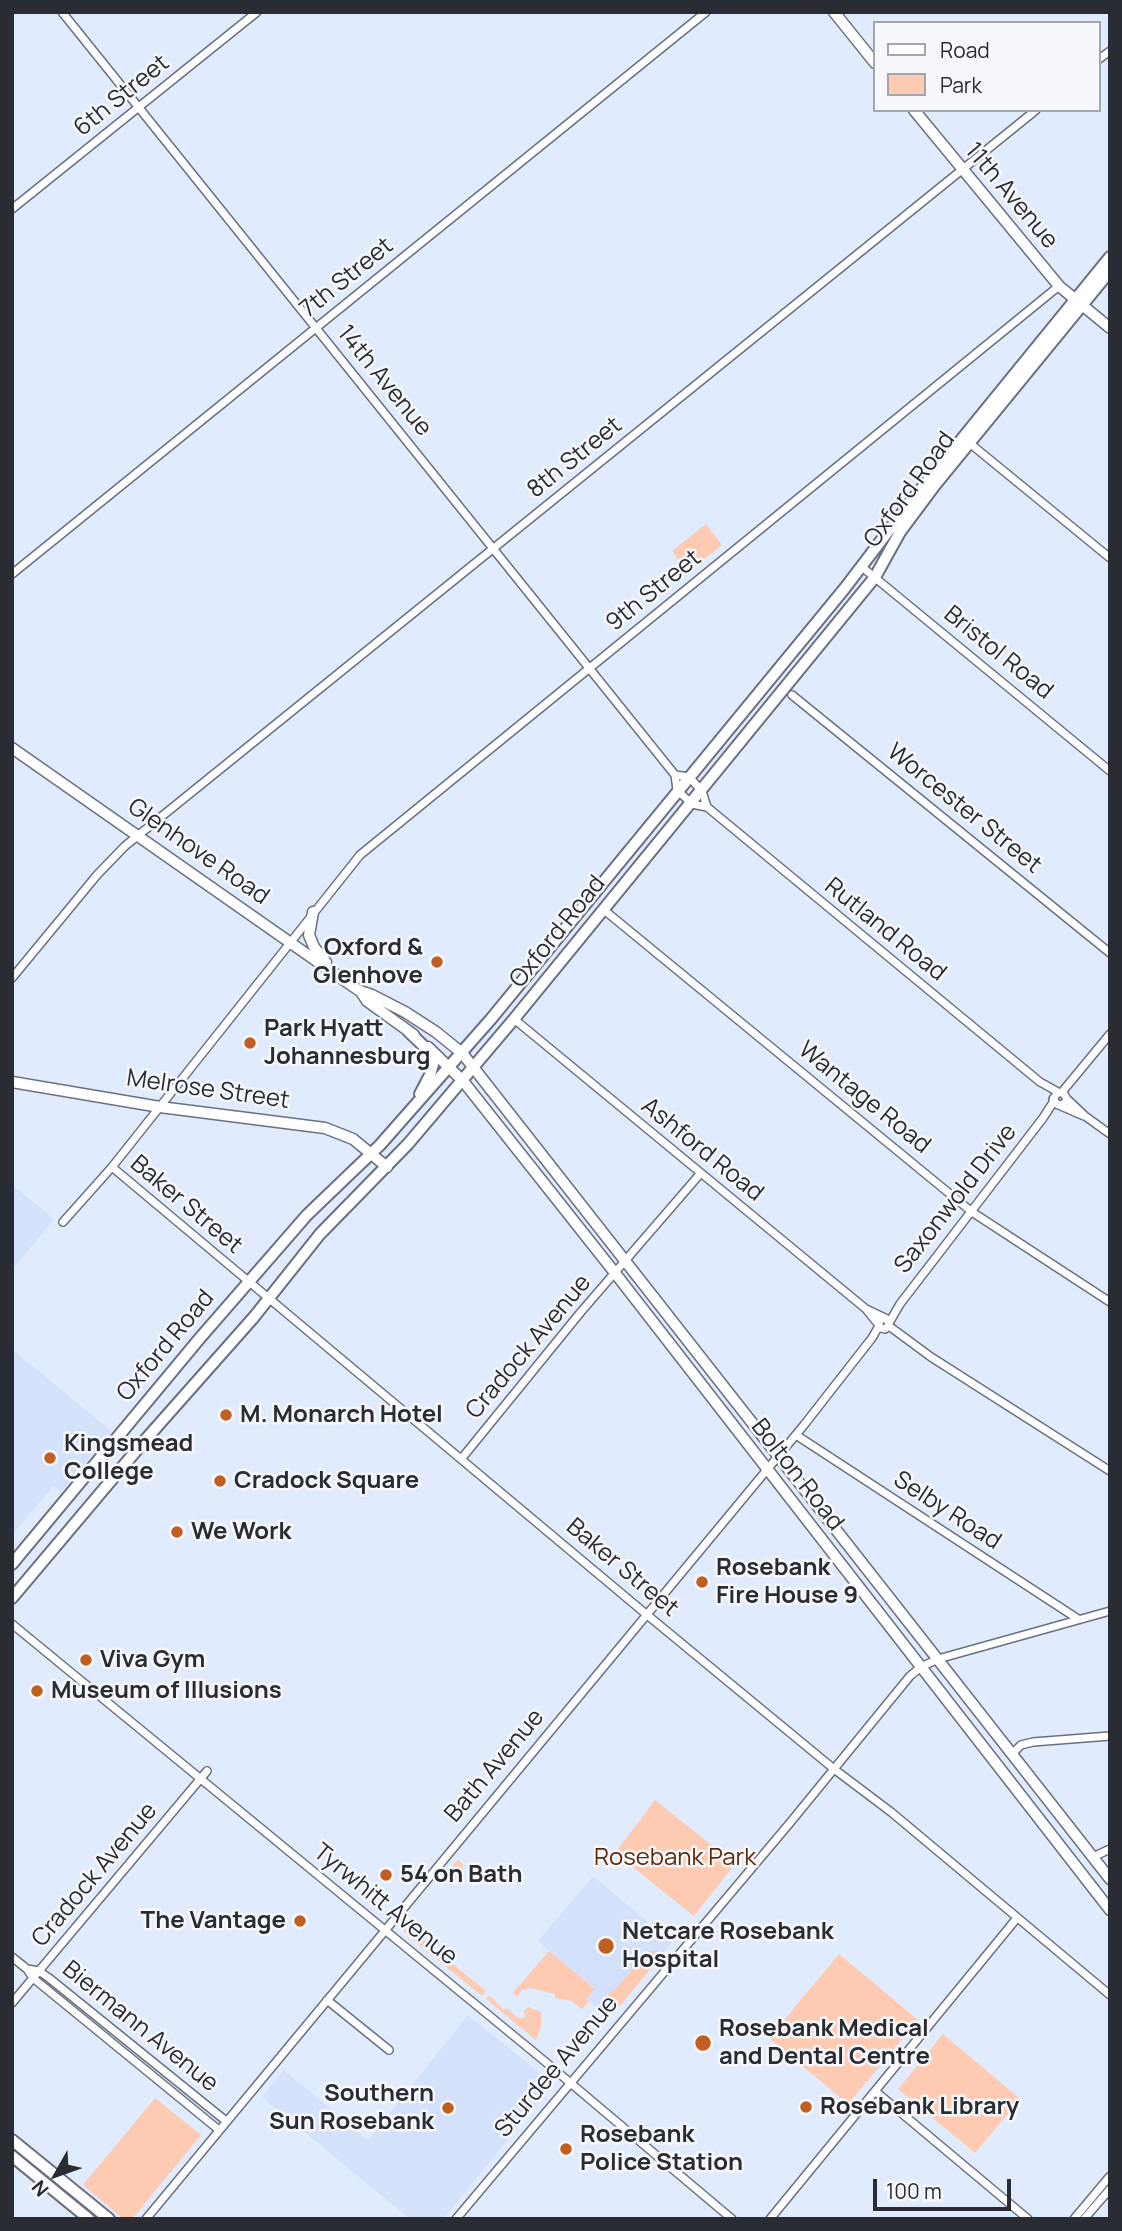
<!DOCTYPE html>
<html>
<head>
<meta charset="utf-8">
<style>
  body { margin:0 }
  #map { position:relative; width:1122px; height:2231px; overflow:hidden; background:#e1ebfe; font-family:Manrope,sans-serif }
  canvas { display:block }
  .frame { position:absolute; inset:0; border:14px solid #292c33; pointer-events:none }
  .legend { position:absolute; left:873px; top:21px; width:228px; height:91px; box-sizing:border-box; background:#f6f8fc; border:2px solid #a4a6ac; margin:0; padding:9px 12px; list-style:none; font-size:21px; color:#292c33 }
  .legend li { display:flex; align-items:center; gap:14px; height:35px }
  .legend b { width:35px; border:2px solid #a4a6ac }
  .north { position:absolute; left:21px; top:2140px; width:70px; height:70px; -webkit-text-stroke:5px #f6f8fc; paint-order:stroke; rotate:230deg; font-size:19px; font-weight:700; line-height:28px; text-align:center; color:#292c33 }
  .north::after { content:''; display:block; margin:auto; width:24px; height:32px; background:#292c33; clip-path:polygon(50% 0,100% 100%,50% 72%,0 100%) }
  .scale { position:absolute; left:873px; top:2179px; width:138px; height:32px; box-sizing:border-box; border:4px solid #292c33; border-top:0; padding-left:9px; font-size:21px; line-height:24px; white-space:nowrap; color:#292c33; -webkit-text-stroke:5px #f6f8fc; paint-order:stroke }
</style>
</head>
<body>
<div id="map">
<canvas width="1122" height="2231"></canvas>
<div class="frame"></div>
<ul class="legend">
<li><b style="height:9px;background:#fff"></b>Road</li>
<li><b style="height:19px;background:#fecbb2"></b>Park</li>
</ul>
<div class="north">N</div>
<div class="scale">100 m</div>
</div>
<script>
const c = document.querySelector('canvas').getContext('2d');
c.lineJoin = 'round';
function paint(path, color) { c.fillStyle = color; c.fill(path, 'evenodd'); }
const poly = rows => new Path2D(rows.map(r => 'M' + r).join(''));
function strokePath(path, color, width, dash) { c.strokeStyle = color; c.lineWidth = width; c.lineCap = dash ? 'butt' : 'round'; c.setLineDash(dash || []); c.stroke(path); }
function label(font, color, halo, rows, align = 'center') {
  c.font = font + ' Manrope,sans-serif'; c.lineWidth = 5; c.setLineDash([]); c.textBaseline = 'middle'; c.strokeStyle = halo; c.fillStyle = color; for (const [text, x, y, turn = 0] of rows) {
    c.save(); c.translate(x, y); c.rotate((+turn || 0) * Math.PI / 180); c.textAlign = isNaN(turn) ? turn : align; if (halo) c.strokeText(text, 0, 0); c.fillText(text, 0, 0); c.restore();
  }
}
paint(poly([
  [12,1185,54,1219,12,1270],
  [12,1349,111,1431,61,1492,53,1486,12,1535],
  [593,1876,672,1942,609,2018,586,1999,594,1988,538,1941],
  [468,2015,553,2084,443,2219,410,2219,262,2097,284,2070,368,2140]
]), '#d4e1fb');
paint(poly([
  [706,524,722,545,688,572,672,551],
  [655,1800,735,1864,694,1916,615,1853],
  [458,1860,463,1864,463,1870,456,1880,446,1873],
  [406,1926,486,1991,482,1996,407,1935,404,1931],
  [549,1951,595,1989,586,1999,589,2002,582,2009,572,2001,555,1998,555,1994,530,1988,522,1990,517,1997,513,1993],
  [649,1951,663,1951,663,1954,614,2013,608,2010,605,2001,607,1997,611,1991,613,1992,633,1969,631,1967,635,1962],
  [839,1954,918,2020,848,2104,769,2038],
  [489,1995,504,2010,506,2008,520,2019,525,2017,524,2011,528,2007,541,2012,541,2027,536,2040,486,1999],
  [943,2034,1020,2099,975,2153,898,2089],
  [155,2098,201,2135,133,2218,122,2218,83,2185]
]), '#fecbb2');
const street = poly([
  [62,12,675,775,677,790,692,804,707,807],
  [1099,59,1110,51],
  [12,209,257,12],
  [967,441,1110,558],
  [862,567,1110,771],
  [12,574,706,12],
  [792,695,1110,953],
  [675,775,689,777,702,791,707,807],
  [707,807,1040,1082,1058,1092],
  [604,910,972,1212,1110,1302],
  [12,978,97,875,125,846,1036,110],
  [514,1019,866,1309,878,1324],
  [1062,1092,1110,1034],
  [1067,1099,1064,1104,1058,1105,1053,1099,1058,1092,1064,1094,1067,1099,1085,1116,1110,1134],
  [1061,1106,1084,1116],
  [112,1167,646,1614,834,1769,891,1812,1110,1995],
  [63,1222,112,1167,360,855,1059,286],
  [866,1309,887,1319,889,1326,885,1329,881,1328,878,1324,882,1318],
  [889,1323,900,1304,1043,1118,1054,1101],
  [889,1326,931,1357,1110,1471],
  [796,1435,1078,1619],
  [462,1458,580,1313,700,1174],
  [12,1624,542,2059,732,2219],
  [1012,1754,1021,1745,1033,1742,1110,1736],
  [1093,1857,1110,1849],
  [12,1957,27,1969,33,1978,219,2130],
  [27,1969,39,1971,49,1978,226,2121],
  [327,2000,389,2050],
  [12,2003,207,1771],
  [875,2091,1028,2219],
  [146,2219,804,1425,872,1338,879,1326],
  [456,2219,789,1824,910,1676,921,1667,938,1659,1110,1611],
  [770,2219,1017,1918],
  [1074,2219,1110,2176],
  [1084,2219,1110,2189]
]);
const secondary = poly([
  [834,12,875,63],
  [914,110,1059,286,1110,328],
  [12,748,338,976,360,991,372,995,405,1012,436,1032,462,1053,1110,1879],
  [313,912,309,935,314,947,326,962],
  [361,992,367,1001,414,1035],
  [428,1047,463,1081,615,1273,1110,1910],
  [12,1082,160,1107,325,1128,353,1139,387,1167]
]);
const primary = poly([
  [409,1032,429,1051,434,1061,430,1075,420,1094],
  [12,1564,200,1338,307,1215,380,1145,491,1019,845,588,909,504,1110,257],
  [12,1598,146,1439,254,1317,320,1234,408,1144,514,1019,875,577,900,532,935,485,1110,271],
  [12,2140,109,2219],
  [12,2156,89,2219]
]);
strokePath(street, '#687081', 10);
strokePath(secondary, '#687081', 13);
strokePath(primary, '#687081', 14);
strokePath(street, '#fff', 7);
strokePath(secondary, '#fff', 10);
strokePath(primary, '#fff', 10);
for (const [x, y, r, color] of [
  [437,962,7,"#c15f23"],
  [250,1043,7,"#c15f23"],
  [226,1415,7,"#c15f23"],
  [50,1458,7,"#c15f23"],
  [220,1481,7,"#c15f23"],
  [177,1532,7,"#c15f23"],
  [702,1582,7,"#c15f23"],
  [86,1660,7,"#c15f23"],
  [37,1691,7,"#c15f23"],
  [386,1875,7,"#c15f23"],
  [300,1921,7,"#c15f23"],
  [606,1946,9,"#c15f23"],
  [703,2043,9,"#c15f23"],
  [806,2107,7,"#c15f23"],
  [448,2108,7,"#c15f23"],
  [566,2149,7,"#c15f23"]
]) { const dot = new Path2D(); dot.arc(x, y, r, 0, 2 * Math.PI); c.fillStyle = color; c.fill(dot); strokePath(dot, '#f6f8fc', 2.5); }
label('24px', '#292c33', '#f6f8fc', [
  ["6th Street",122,96,-39],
  ["11th Avenue",1011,196,50],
  ["7th Street",347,278,-39],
  ["14th Avenue",384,381,51],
  ["8th Street",575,458,-39],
  ["Oxford Road",910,490,-54],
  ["9th Street",654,591,-39],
  ["Bristol Road",998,653,39],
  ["Worcester Street",964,809,39],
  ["Glenhove Road",198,852,35],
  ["Rutland Road",885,930,39],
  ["Oxford Road",558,932,-51],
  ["Melrose Street",208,1090,8],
  ["Wantage Road",864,1098,39],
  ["Ashford Road",702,1150,39],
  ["Saxonwold Drive",956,1199,-52],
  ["Baker Street",186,1205,40],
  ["Oxford Road",166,1346,-50],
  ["Cradock Avenue",529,1347,-50],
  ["Bolton Road",797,1475,52],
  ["Selby Road",947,1511,33],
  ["Baker Street",622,1568,40],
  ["Bath Avenue",495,1766,-50],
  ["Cradock Avenue",95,1875,-50],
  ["Tyrwhitt Avenue",385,1905,39],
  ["Biermann Avenue",140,2027,39],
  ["Sturdee Avenue",557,2067,-50]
]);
label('bold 24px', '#292c33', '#f6f8fc', [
  ["Oxford &",423,948,"right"],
  ["Glenhove",423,976,"right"],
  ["Park Hyatt",264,1029],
  ["Johannesburg",264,1057],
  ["M. Monarch Hotel",240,1415],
  ["Kingsmead",64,1444],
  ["College",64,1472],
  ["Cradock Square",234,1481],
  ["We Work",191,1532],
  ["Rosebank",716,1568],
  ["Fire House 9",716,1596],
  ["Viva Gym",100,1660],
  ["Museum of Illusions",51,1691],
  ["54 on Bath",400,1875],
  ["The Vantage",286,1921,"right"],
  ["Netcare Rosebank",622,1932],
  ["Hospital",622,1960],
  ["Rosebank Medical",719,2029],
  ["and Dental Centre",719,2057],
  ["Southern",434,2094,"right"],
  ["Sun Rosebank",434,2122,"right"],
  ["Rosebank Library",820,2107],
  ["Rosebank",580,2135],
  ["Police Station",580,2163]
], 'left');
label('24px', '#612a07', '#f6f8fc', [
  ["Rosebank Park",675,1858]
]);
</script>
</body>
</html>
